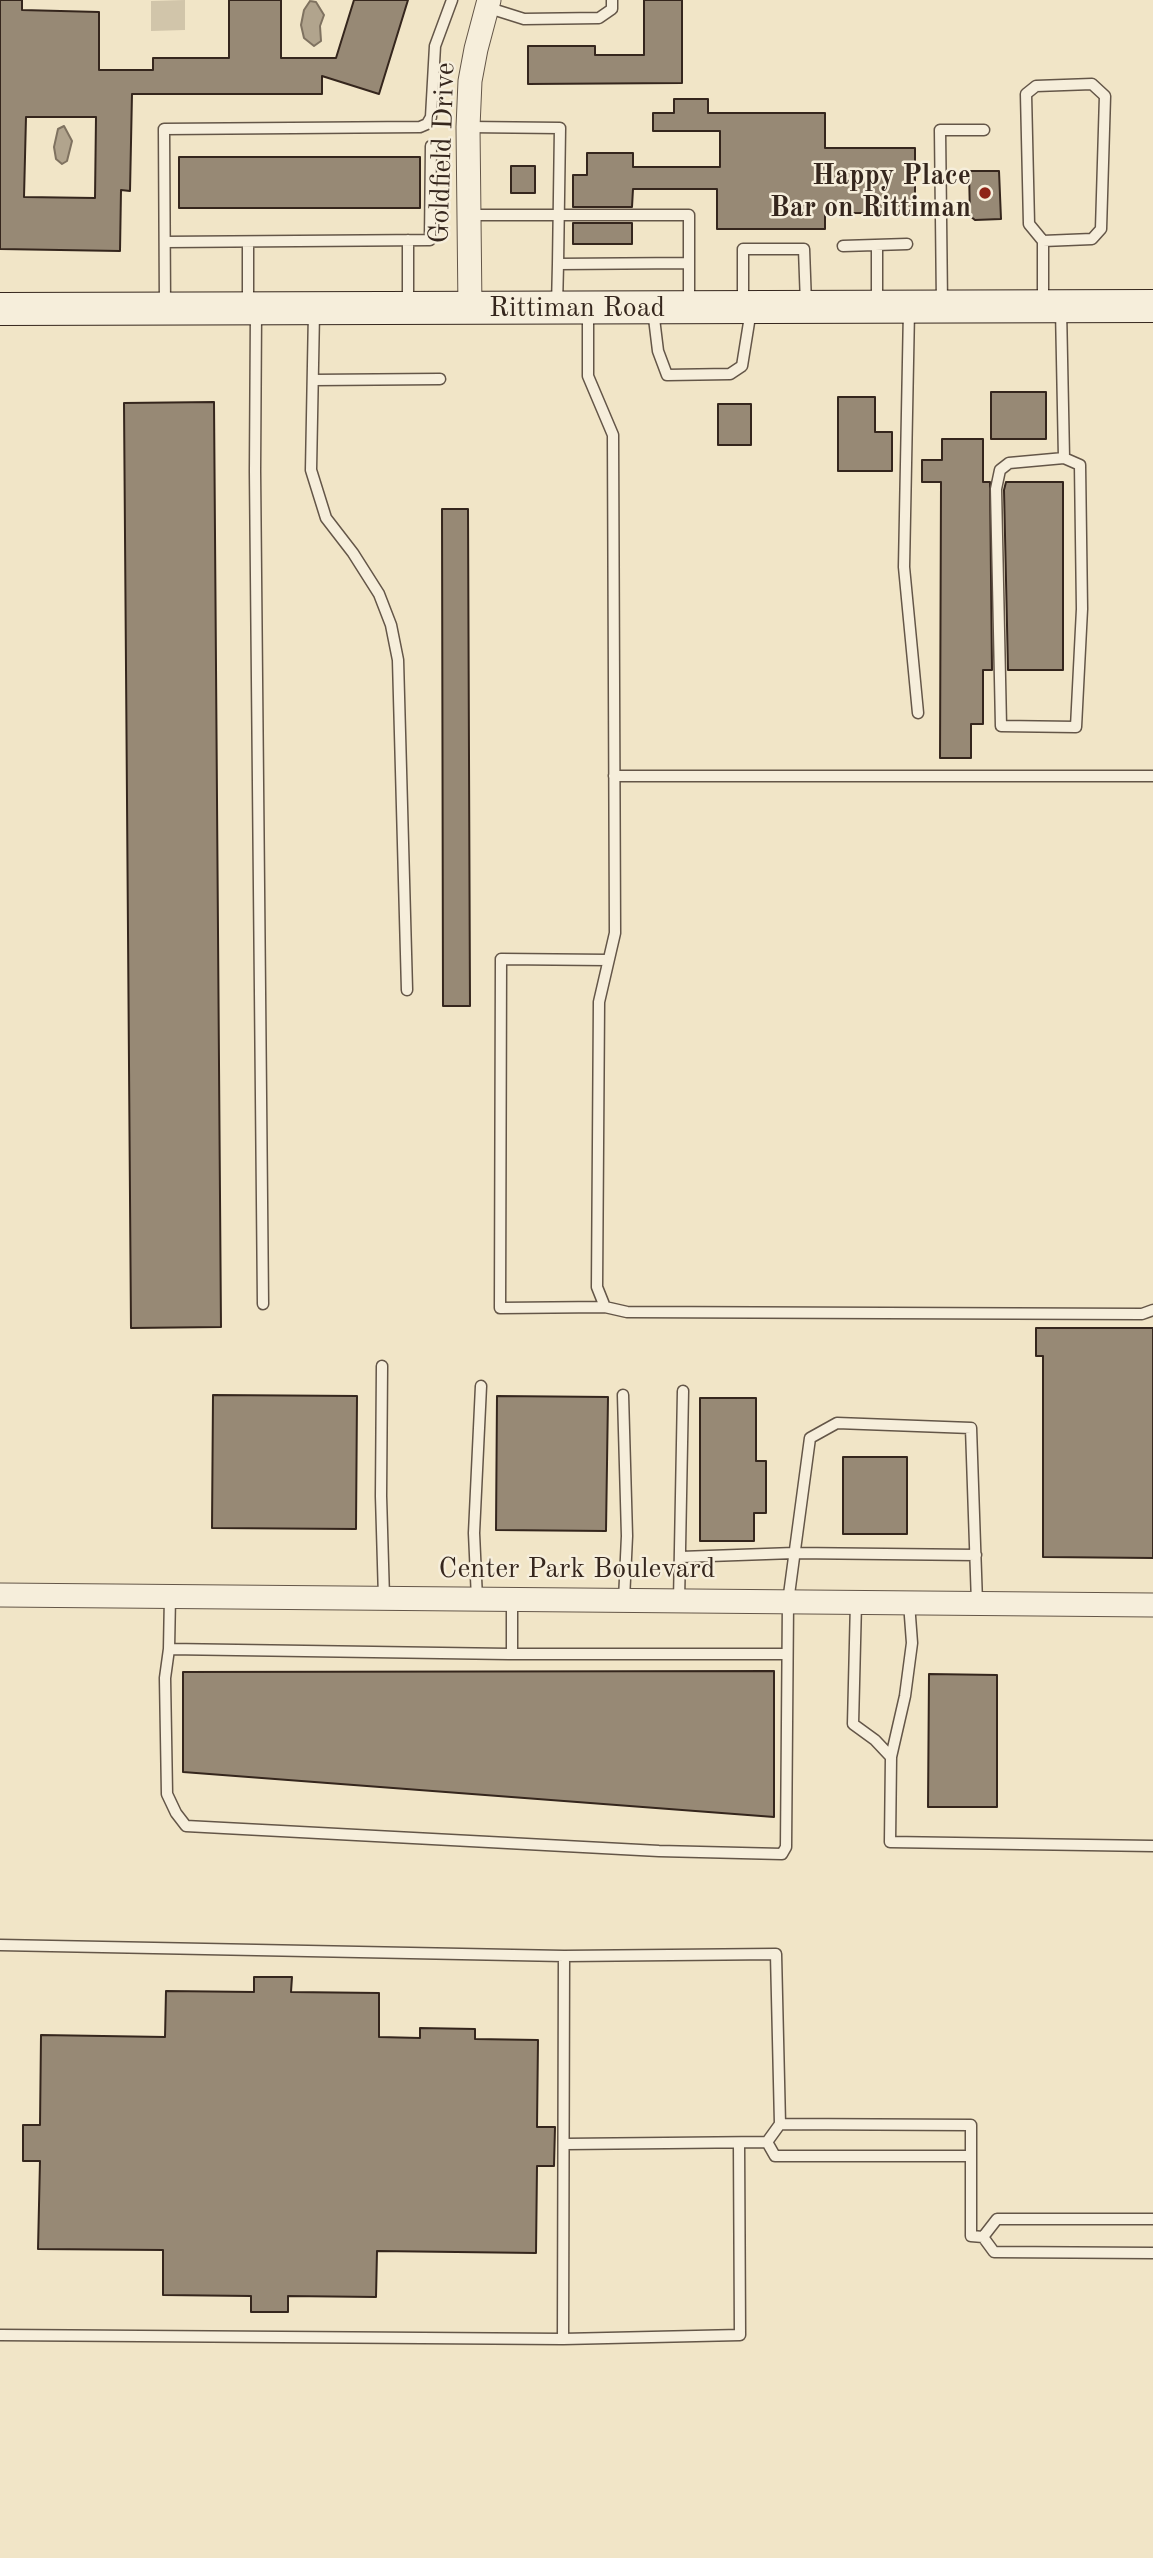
<!DOCTYPE html>
<html>
<head>
<meta charset="utf-8">
<style>
  body { margin:0 }
  canvas { display:block; background:#f1e5c7 }
</style>
</head>
<body>
<canvas width="1153" height="2558"></canvas>
<script>
const c = document.querySelector('canvas').getContext('2d');
c.lineJoin = 'round';
function paint(path, color) { c.fillStyle = color; c.fill(path, 'evenodd'); }
const poly = rows => new Path2D(rows.map(r => 'M' + r).join(''));
function strokePath(path, color, width, dash) { c.strokeStyle = color; c.lineWidth = width; c.lineCap = dash ? 'butt' : 'round'; c.setLineDash(dash || []); c.stroke(path); }
function label(font, color, halo, rows, align = 'center') {
  c.font = font + ' "Old Standard TT",serif'; c.lineWidth = 5; c.setLineDash([]); c.textBaseline = 'middle'; c.strokeStyle = halo; c.fillStyle = color; for (const [text, x, y, turn = 0] of rows) {
    c.save(); c.translate(x, y); c.rotate((+turn || 0) * Math.PI / 180); c.textAlign = isNaN(turn) ? turn : align; if (halo) c.strokeText(text, 0, 0); c.fillText(text, 0, 0); c.restore();
  }
}
paint(poly([
  [185,0,185,30,151,31,151,1]
]), '#d1c5aa');
const water = poly([
  [310,1,316,2,324,15,320,26,321,41,314,46,304,38,301,25,304,10,310,1],
  [64,126,72,141,67,161,62,164,56,159,54,147,58,129,64,126]
]);
paint(water, '#b1a48d');
strokePath(water, '#7f7260', 2);
const building = poly([
  [0,0,22,0,22,10,99,12,99,70,153,70,153,58,229,58,229,0,281,0,281,58,336,58,354,0,408,0,379,94,322,76,322,94,132,94,130,191,121,190,120,251,0,249,0,0],
  [26,117,96,117,95,198,24,197,26,117],
  [644,0,682,0,682,83,528,84,528,46,595,46,595,55,644,55,644,0],
  [674,99,708,99,708,113,825,113,825,148,915,148,915,213,825,213,825,229,717,229,717,189,633,189,632,207,573,207,573,175,587,175,587,153,633,153,633,167,720,167,720,131,653,131,653,113,674,113,674,99],
  [179,157,420,157,420,208,179,208,179,157],
  [511,166,535,166,535,193,511,193,511,166],
  [969,171,999,171,1001,219,975,220,970,216,969,171],
  [632,223,632,244,573,244,573,223,632,223],
  [991,392,1046,392,1046,439,991,439,991,392],
  [838,397,875,397,875,432,892,432,892,471,838,471,838,397],
  [214,402,221,1327,131,1328,124,403,214,402],
  [718,404,751,404,751,445,718,445,718,404],
  [942,439,983,439,983,482,990,482,992,670,983,670,983,724,971,724,971,758,940,758,941,482,922,482,922,460,942,460,942,439],
  [1006,482,1063,482,1063,670,1008,670,1004,490,1006,482],
  [442,509,468,509,470,1006,443,1006,442,509],
  [1036,1328,1153,1328,1153,1558,1043,1557,1043,1356,1036,1356,1036,1328],
  [213,1395,357,1396,356,1529,212,1528,213,1395],
  [497,1396,608,1397,606,1531,496,1530,497,1396],
  [700,1398,756,1398,756,1461,766,1461,766,1513,754,1513,754,1541,700,1541,700,1398],
  [843,1457,907,1457,907,1534,843,1534,843,1457],
  [774,1671,774,1817,183,1772,183,1672,774,1671],
  [929,1674,997,1675,997,1807,928,1807,929,1674],
  [254,1977,292,1977,291,1992,379,1993,379,2037,420,2038,420,2028,475,2029,475,2039,538,2040,537,2127,555,2127,554,2166,537,2166,536,2253,377,2251,376,2297,288,2296,288,2312,251,2312,251,2296,163,2295,163,2250,38,2249,40,2161,23,2161,23,2125,40,2125,41,2035,165,2037,166,1991,254,1992,254,1977]
]);
paint(building, '#978975');
strokePath(building, '#35261d', 2);
const service = poly([
  [486,7,524,19,599,18,612,9,612,0],
  [468,127,560,128,558,264,689,263],
  [470,215,689,215,689,305],
  [408,240,408,306],
  [165,242,430,240,431,146],
  [248,242,248,306],
  [843,246,907,244],
  [877,304,877,245],
  [942,304,940,130,984,130],
  [1043,304,1043,241,1029,224,1026,94,1036,86,1092,84,1105,96,1101,229,1092,239,1043,241],
  [743,305,743,249,804,249,806,304],
  [557,306,558,264],
  [165,307,164,129,420,127,427,124,431,117,435,46,452,0],
  [1061,309,1064,458,1009,463,1000,470,996,489,1001,726,1076,727,1082,609,1080,465,1064,458],
  [653,310,658,351,667,375,730,374,742,366,751,310],
  [909,310,904,567,918,713],
  [588,311,588,376,613,435,615,933,599,1002,597,1287,605,1307,627,1312,1142,1314,1153,1310],
  [256,312,255,471,263,1304],
  [314,312,311,470,326,518,353,553,379,594,391,625,398,660,407,990],
  [313,380,440,379],
  [614,776,1153,776],
  [605,1307,500,1308,501,959,608,960],
  [382,1366,381,1496,384,1598],
  [623,1395,627,1536,624,1600],
  [681,1557,794,1553,976,1555],
  [170,1596,169,1649,165,1678,167,1794,176,1813,186,1826,659,1851,782,1854,786,1847,788,1602,810,1438,837,1423,971,1428,977,1603],
  [477,1599,474,1533,481,1386],
  [679,1601,683,1391],
  [856,1602,853,1724,875,1740,891,1757,890,1842,1153,1846],
  [169,1649,509,1654,787,1654],
  [512,1654,512,1599],
  [891,1757,905,1696,912,1643,909,1603],
  [0,1945,564,1956,776,1954,780,2124],
  [767,2142,775,2156,970,2156],
  [565,2144,767,2142,780,2124,971,2125,971,2236,983,2237],
  [983,2237,997,2219,1153,2219],
  [983,2237,994,2252,1153,2253],
  [0,2335,563,2339,740,2335,739,2143],
  [563,2339,564,1956]
]);
const minor = poly([
  [470,309,468,127,470,81,476,49,489,0],
  [0,1595,1153,1605]
]);
const secondary = poly([
  [0,309,1153,306]
]);
strokePath(service, '#645648', 13);
strokePath(minor, '#645648', 25);
strokePath(secondary, '#35261d', 34);
strokePath(service, '#f6eedb', 10);
strokePath(minor, '#f6eedb', 23);
strokePath(secondary, '#f6eedb', 32);
for (const [x, y, r, color] of [
  [985,193,7,"#8f2418"]
]) { const dot = new Path2D(); dot.arc(x, y, r, 0, 2 * Math.PI); c.fillStyle = color; c.fill(dot); strokePath(dot, '#f6eedb', 2.5); }
label('28px', '#35261d', '#f6eedb', [
  ["Goldfield Drive",443,153,-88],
  ["Rittiman Road",577,309],
  ["Center Park Boulevard",577,1570]
]);
label('bold 28px', '#35261d', '#f6eedb', [
  ["Happy Place",971,177],
  ["Bar on Rittiman",971,209]
], 'right');
</script>
</body>
</html>
